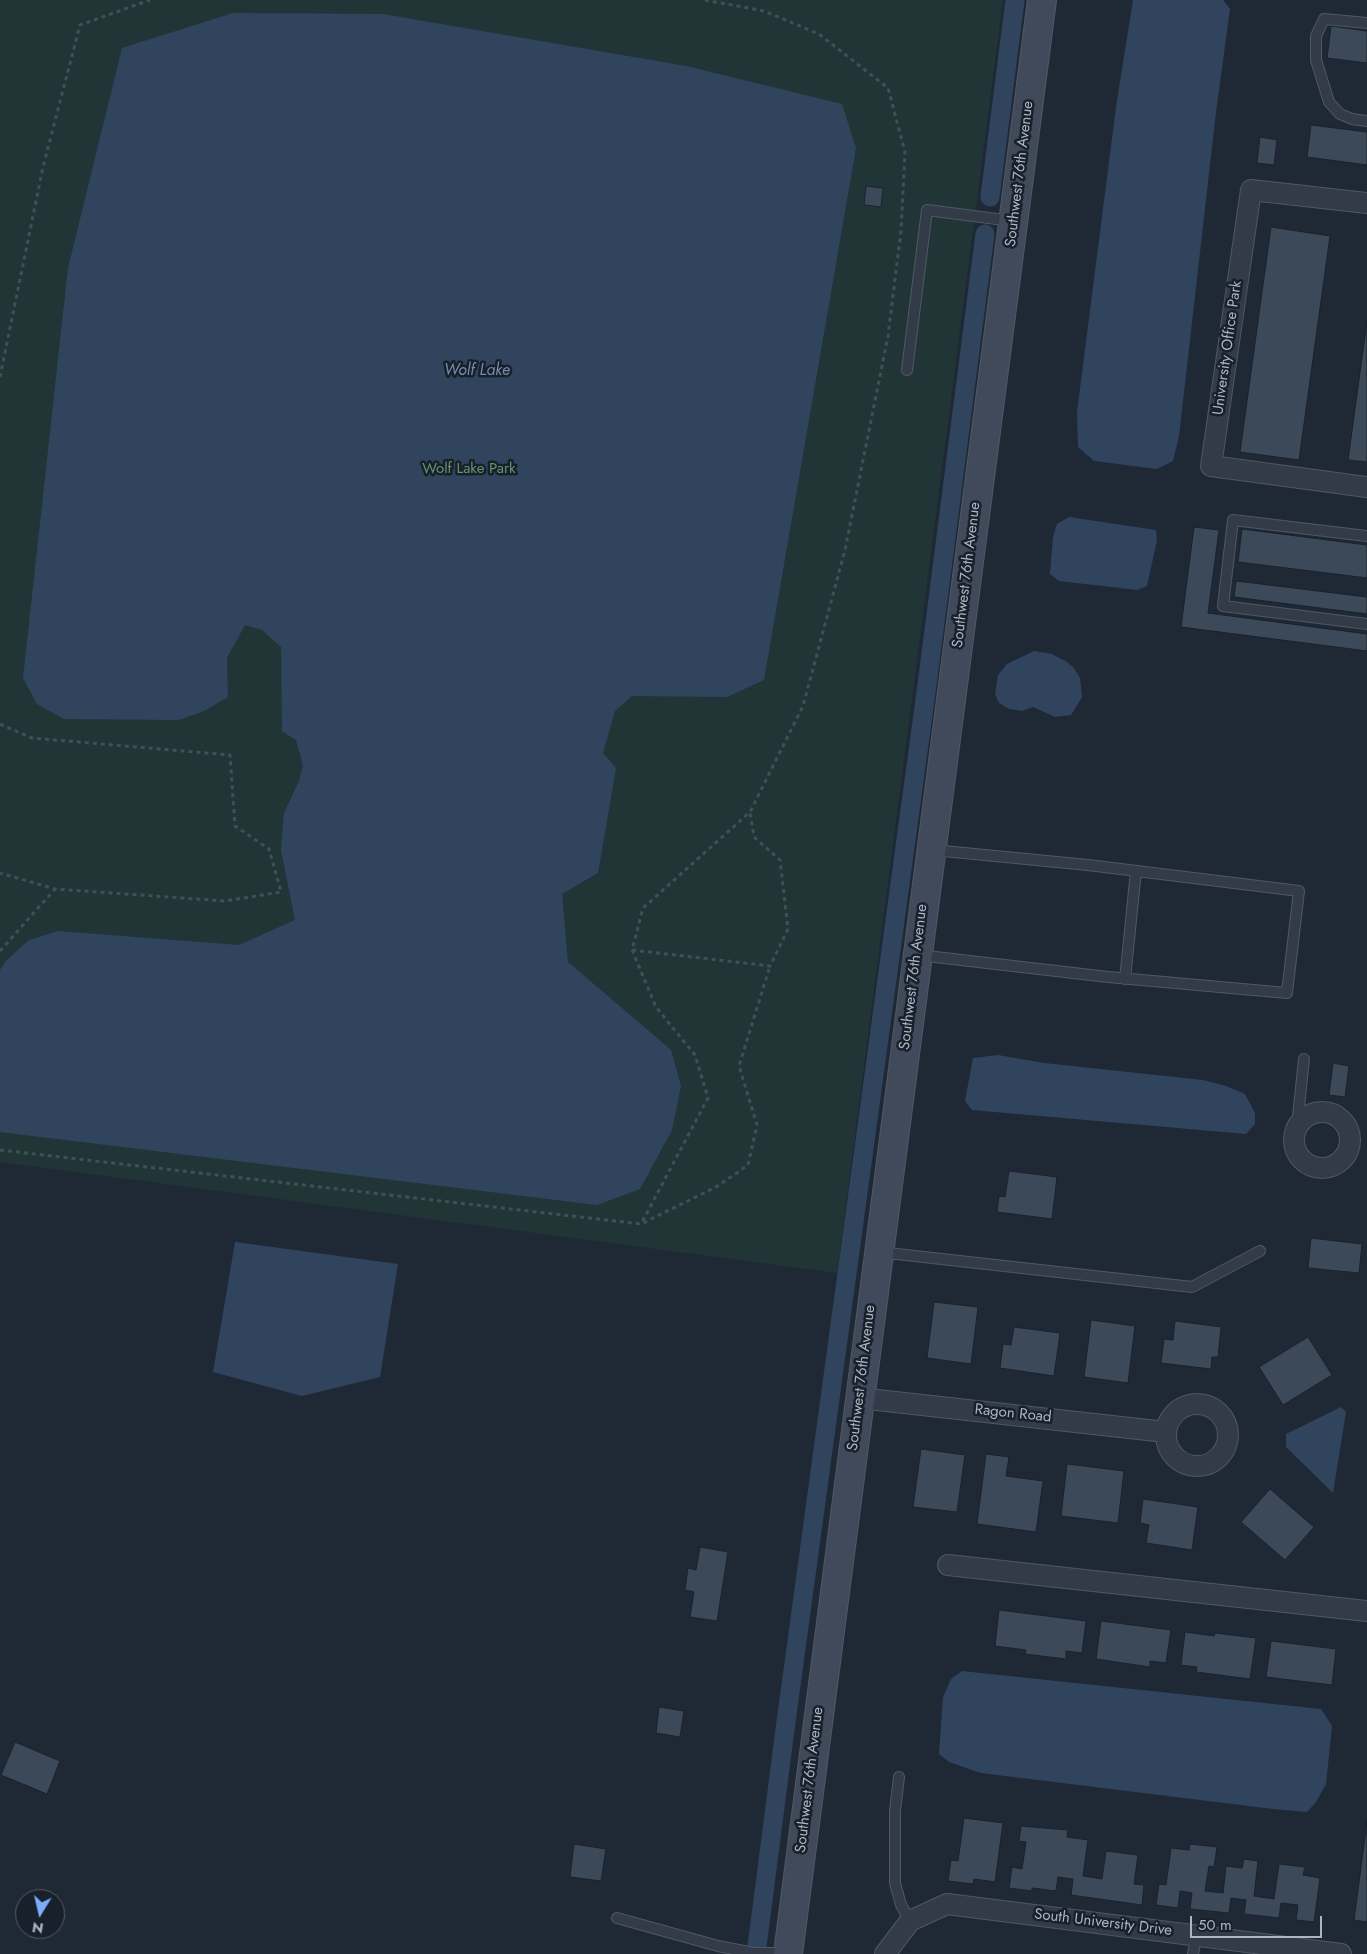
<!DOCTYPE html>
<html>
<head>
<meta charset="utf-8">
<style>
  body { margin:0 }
  #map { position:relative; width:1367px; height:1954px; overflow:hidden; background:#1f2936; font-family:Jost,sans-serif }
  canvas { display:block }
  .north { position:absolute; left:15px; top:1889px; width:50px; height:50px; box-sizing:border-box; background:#18202b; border:1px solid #535c68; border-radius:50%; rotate:189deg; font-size:14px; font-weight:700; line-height:20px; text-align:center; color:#acb5c4 }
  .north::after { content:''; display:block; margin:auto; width:18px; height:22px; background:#7badfa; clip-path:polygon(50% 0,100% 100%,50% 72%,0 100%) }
  .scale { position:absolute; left:1190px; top:1916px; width:132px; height:22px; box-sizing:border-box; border:2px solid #acb5c4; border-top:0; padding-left:6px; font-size:15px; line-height:18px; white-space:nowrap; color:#acb5c4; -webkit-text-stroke:4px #18202b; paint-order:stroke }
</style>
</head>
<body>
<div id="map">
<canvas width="1367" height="1954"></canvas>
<div class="north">N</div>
<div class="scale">50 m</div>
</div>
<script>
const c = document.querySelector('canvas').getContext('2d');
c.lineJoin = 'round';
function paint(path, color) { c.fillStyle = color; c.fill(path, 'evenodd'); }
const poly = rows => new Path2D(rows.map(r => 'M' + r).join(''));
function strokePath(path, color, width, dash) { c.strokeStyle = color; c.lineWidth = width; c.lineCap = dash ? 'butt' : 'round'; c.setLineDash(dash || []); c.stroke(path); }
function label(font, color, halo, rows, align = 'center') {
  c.font = font + ' Jost,sans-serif'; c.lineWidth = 5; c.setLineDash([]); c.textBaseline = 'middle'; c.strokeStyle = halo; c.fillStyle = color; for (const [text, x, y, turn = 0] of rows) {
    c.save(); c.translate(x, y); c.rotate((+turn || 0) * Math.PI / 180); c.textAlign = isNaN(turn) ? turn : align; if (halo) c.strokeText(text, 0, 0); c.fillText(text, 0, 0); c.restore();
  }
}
paint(poly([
  [0,0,1003,0,837,1273,0,1162]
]), '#213537');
paint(poly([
  [1133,0,1223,0,1230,9,1216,112,1179,436,1173,461,1157,469,1094,461,1078,447,1077,412,1116,107],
  [233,13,383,14,686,66,842,104,856,148,764,680,727,697,632,696,615,711,603,753,616,768,598,873,562,894,568,962,671,1050,681,1086,672,1130,640,1189,597,1205,0,1132,0,970,6,961,29,940,58,931,239,945,295,920,281,850,284,813,299,781,303,765,296,740,282,731,281,647,262,630,245,625,227,658,228,697,204,711,179,720,64,719,37,704,23,678,68,268,122,48],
  [1069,517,1156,530,1157,540,1147,586,1137,590,1059,581,1050,574,1053,537,1057,524],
  [1034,651,1052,654,1067,662,1074,668,1080,678,1082,697,1071,715,1055,717,1033,707,1022,711,1009,709,999,703,995,694,998,675,1007,664],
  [998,1055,1044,1063,1203,1080,1226,1086,1245,1094,1255,1113,1255,1124,1246,1134,972,1110,965,1101,973,1058],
  [235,1242,398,1264,380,1377,302,1396,213,1372],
  [1341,1407,1346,1412,1333,1493,1286,1447,1286,1434],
  [962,1671,1321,1709,1332,1726,1326,1784,1316,1802,1307,1812,1273,1809,981,1773,949,1762,939,1754,943,1697,951,1679]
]), '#31445e');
strokePath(poly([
  [990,197,1015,0],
  [756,1954,786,1722,925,700,985,234]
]), '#31445e', 19);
const building = poly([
  [1331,26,1367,31,1367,63,1327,58,1331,26],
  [1311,125,1367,132,1367,165,1307,157,1311,125],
  [1260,137,1277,140,1274,165,1257,163,1260,137],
  [866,186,883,188,881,207,864,205,866,186],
  [1271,227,1330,236,1299,460,1240,452,1271,227],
  [1367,321,1367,462,1348,460,1367,321],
  [1194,527,1219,530,1208,613,1367,634,1367,651,1181,627,1194,527],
  [1242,529,1367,545,1367,578,1238,562,1242,529],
  [1236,581,1367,597,1367,614,1234,597,1236,581],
  [1333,1063,1349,1066,1345,1097,1329,1095,1333,1063],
  [1009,1171,1057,1177,1052,1219,997,1212,999,1196,1005,1197,1009,1171],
  [1311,1238,1362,1244,1359,1273,1308,1268,1311,1238],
  [934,1302,978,1307,971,1364,927,1358,934,1302],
  [1091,1320,1135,1326,1128,1383,1084,1377,1091,1320],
  [1175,1321,1221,1327,1218,1357,1212,1357,1211,1369,1161,1363,1164,1339,1173,1340,1175,1321],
  [1014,1327,1060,1333,1054,1376,1000,1368,1003,1344,1011,1345,1014,1327],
  [1308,1337,1332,1375,1283,1405,1259,1367,1308,1337],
  [921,1449,965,1455,957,1512,913,1507,921,1449],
  [986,1454,1009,1457,1006,1476,1043,1481,1036,1532,977,1524,986,1454],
  [1067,1464,1124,1471,1118,1523,1061,1516,1067,1464],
  [1270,1489,1314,1527,1285,1560,1241,1522,1270,1489],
  [1143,1499,1198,1507,1192,1550,1146,1543,1149,1525,1140,1523,1143,1499],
  [700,1547,728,1552,717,1621,690,1617,694,1592,685,1590,688,1568,696,1570,700,1547],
  [999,1610,1086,1621,1082,1653,1066,1651,1066,1659,1025,1654,1026,1650,995,1646,999,1610],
  [1101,1621,1171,1630,1166,1663,1150,1661,1150,1667,1096,1659,1101,1621],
  [1185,1632,1214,1636,1215,1633,1256,1638,1250,1679,1196,1672,1197,1667,1181,1665,1185,1632],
  [1271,1641,1336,1649,1332,1685,1266,1677,1271,1641],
  [659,1707,684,1711,680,1737,656,1733,659,1707],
  [15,1742,60,1761,47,1794,1,1775,15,1742],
  [964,1818,1003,1823,995,1882,974,1879,973,1884,948,1881,951,1860,958,1861,964,1818],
  [1367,1822,1367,1922,1354,1920,1367,1822],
  [1021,1826,1068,1830,1067,1837,1088,1840,1083,1876,1102,1879,1106,1851,1138,1855,1134,1884,1144,1885,1142,1905,1071,1895,1073,1879,1058,1877,1056,1891,1032,1888,1032,1891,1009,1888,1012,1867,1022,1869,1026,1842,1019,1841,1021,1826],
  [574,1844,606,1849,601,1881,570,1877,574,1844],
  [1190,1844,1217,1847,1214,1867,1209,1866,1205,1891,1223,1893,1226,1866,1242,1868,1244,1859,1258,1861,1254,1896,1274,1899,1279,1864,1305,1867,1303,1875,1320,1878,1314,1922,1296,1920,1298,1905,1281,1903,1279,1918,1244,1914,1246,1900,1231,1898,1229,1913,1190,1909,1192,1893,1180,1891,1178,1908,1156,1905,1159,1884,1166,1885,1171,1848,1189,1850,1190,1844]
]);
paint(building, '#3c4959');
strokePath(building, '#1a222d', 1);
const lane = poly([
  [1367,23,1324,19,1316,36,1316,60,1329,102,1340,114,1352,119,1367,121],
  [907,370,927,210,1012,221],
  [1367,536,1233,520,1223,606,1367,624],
  [918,955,1108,977,1287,993,1299,891,1088,865,933,850],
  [1125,979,1136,871],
  [1297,1126,1304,1059],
  [879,1252,1192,1287,1260,1251],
  [899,1777,895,1811,895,1883,901,1905,910,1921],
  [617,1918,718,1946,754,1953,787,1953],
  [1193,1954,1197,1934]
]);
const street = poly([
  [1367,203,1251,190,1211,466,1367,487],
  '1294 1140a28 28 0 1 1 56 0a28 28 0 1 1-56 0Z',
  [859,1398,1166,1432],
  '1166 1435a31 31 0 1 1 62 0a31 31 0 1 1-62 0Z',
  [948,1565,1367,1611],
  [885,1954,910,1921,947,1904,1341,1954]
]);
const secondary = poly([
  [788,1954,1042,0]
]);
strokePath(lane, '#505865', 12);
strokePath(street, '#505865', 22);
strokePath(secondary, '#505865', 30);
strokePath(poly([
  [705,0,764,11,819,34,888,88,905,152,901,231,888,336,845,550,803,706,750,812,643,908,632,950,770,966,788,929,780,860,754,837,750,812],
  [0,377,43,167,80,25,150,0],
  [0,724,32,738,230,755,235,826,269,849,281,892,225,901,55,889,0,873],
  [632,950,656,1007,695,1055,708,1098,641,1224],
  [0,951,55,889],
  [0,1150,641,1224,716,1187,748,1165,757,1125,739,1066,770,966]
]), '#3e5255', 3, [4, 4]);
strokePath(lane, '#323b47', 10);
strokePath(street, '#323b47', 20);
strokePath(secondary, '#404a5a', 28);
label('15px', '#acb5c4', '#18202b', [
  ["Southwest 76th Avenue",1020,174,-83],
  ["University Office Park",1228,348,-82],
  ["Southwest 76th Avenue",967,575,-83],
  ["Southwest 76th Avenue",914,977,-83],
  ["Southwest 76th Avenue",862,1378,-83],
  ["Ragon Road",1013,1414,6],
  ["Southwest 76th Avenue",810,1780,-83],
  ["South University Drive",1103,1923,7]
]);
label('15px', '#64946e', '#18202b', [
  ["Wolf Lake Park",469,469]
]);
label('italic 16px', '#738dad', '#18202b', [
  ["Wolf Lake",477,371]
]);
</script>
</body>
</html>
